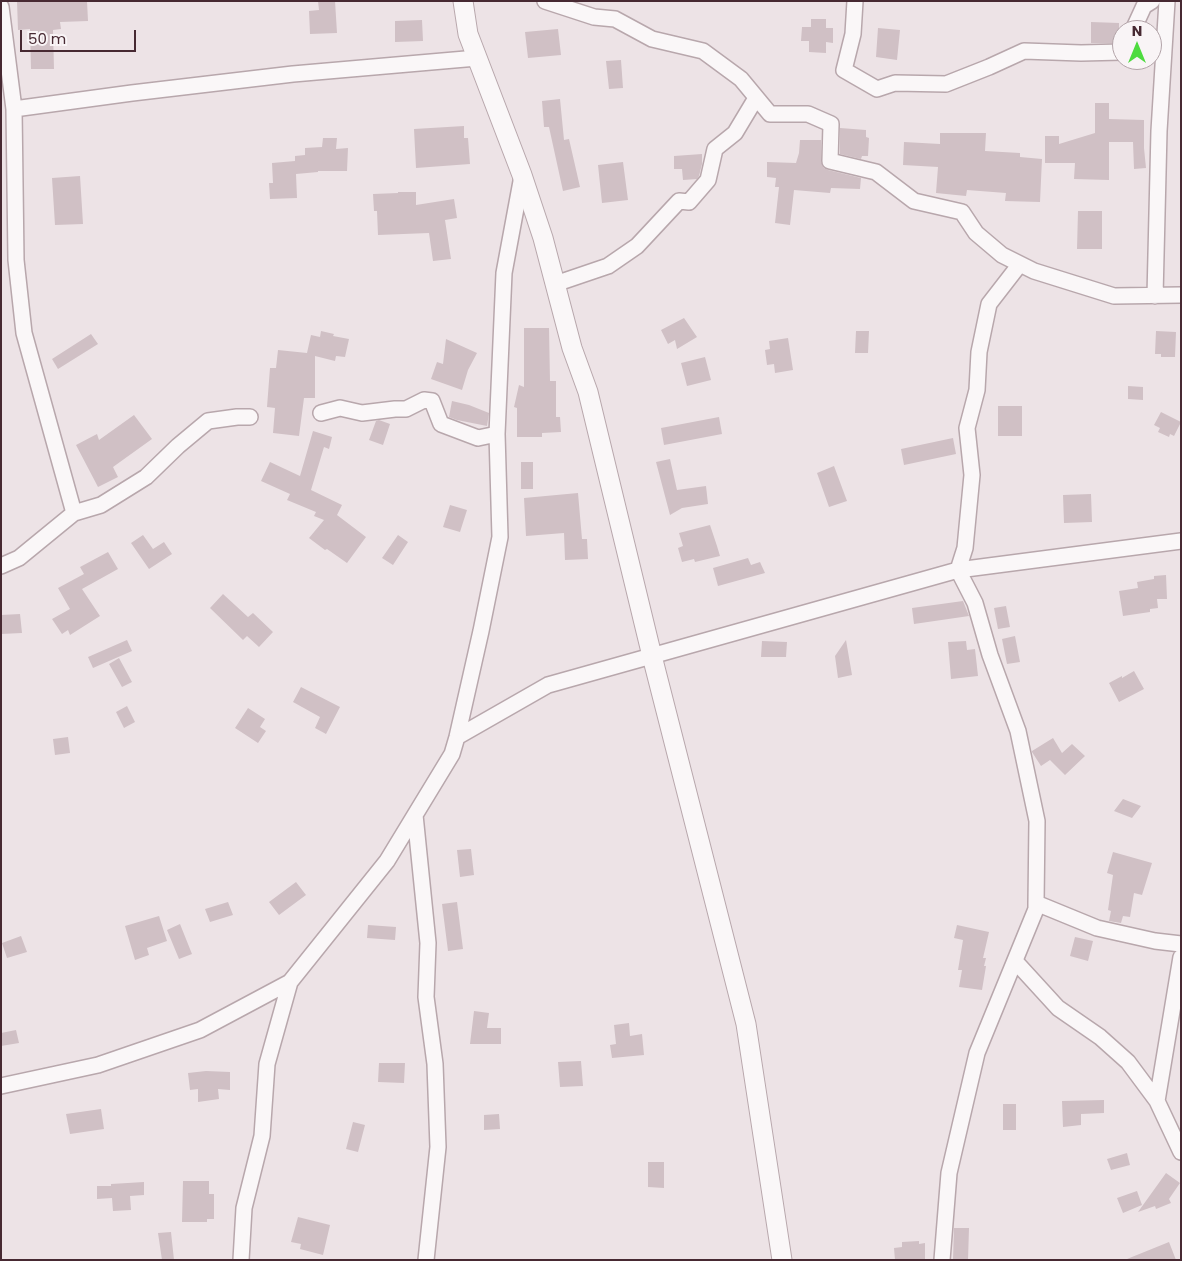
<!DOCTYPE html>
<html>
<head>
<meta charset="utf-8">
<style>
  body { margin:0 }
  #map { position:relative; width:1182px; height:1261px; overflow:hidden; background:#ede3e6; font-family:Poppins,sans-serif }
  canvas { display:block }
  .frame { position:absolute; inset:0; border:2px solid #472932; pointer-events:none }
  .north { position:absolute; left:1112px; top:20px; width:50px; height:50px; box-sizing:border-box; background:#f9f4f6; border:1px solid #b2a3a8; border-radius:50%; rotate:0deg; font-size:14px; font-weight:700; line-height:20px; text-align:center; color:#472932 }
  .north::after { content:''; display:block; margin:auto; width:18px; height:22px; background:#4edb3f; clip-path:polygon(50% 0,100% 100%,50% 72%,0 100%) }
  .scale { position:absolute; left:20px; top:30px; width:116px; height:22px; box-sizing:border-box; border:2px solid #472932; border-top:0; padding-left:6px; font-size:15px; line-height:18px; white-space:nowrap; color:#472932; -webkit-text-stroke:4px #f9f4f6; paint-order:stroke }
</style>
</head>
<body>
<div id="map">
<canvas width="1182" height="1261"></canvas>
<div class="frame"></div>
<div class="north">N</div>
<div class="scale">50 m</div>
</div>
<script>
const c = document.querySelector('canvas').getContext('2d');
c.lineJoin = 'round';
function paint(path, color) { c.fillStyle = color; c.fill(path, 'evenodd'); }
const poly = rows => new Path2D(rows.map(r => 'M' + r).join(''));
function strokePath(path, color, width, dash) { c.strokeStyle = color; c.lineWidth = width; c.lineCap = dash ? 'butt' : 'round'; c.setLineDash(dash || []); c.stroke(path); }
paint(poly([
  [17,1,87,1,88,21,60,22,61,29,53,30,54,69,31,69,30,29,18,30],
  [318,1,335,1,337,33,310,34,309,11,319,10],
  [811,19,826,19,826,28,833,28,833,43,826,42,826,53,809,52,809,41,801,41,802,27,811,27],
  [422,20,423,41,395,42,395,21],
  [1091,22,1119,23,1119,43,1091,43],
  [878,28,900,30,897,60,876,57],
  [558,29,561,55,528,58,525,32],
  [621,60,623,88,609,89,606,61],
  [560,99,564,140,569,139,580,187,563,191,549,127,544,127,542,101],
  [1095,103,1109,103,1109,119,1144,120,1144,148,1146,168,1134,169,1133,142,1109,142,1109,180,1074,179,1075,163,1045,163,1045,136,1059,136,1059,144,1095,133],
  [464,126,464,138,468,138,470,164,416,168,414,129],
  [840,128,866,130,866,137,869,138,868,156,862,156,861,159,840,154],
  [940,133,986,133,985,151,1020,153,1020,157,1042,159,1040,202,1005,201,1006,193,967,190,966,196,936,193,938,167,903,165,904,142,940,144],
  [323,138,337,138,336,149,348,148,347,171,318,171,318,172,296,174,297,198,270,199,269,183,273,183,272,163,295,161,295,156,305,155,305,148,322,147],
  [800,140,821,140,821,161,824,168,828,170,861,178,860,189,831,188,830,193,794,190,790,225,775,223,779,187,775,187,776,178,767,177,767,162,796,163,799,153],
  [702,154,702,164,699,176,697,179,683,180,682,169,674,169,674,156],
  [623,162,628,200,602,203,598,165],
  [80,176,83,224,55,225,52,178],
  [398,192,416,192,416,205,454,199,457,218,445,220,451,259,433,261,429,233,378,235,377,211,374,211,373,194,398,193],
  [1078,211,1102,211,1102,249,1077,249],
  [684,318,697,337,677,349,675,340,668,344,661,330],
  [524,328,549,328,550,381,556,381,556,417,560,417,561,432,542,433,542,437,517,437,517,408,514,407,519,385,524,387],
  [321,331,334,334,333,336,349,339,345,357,336,356,335,361,315,356,315,398,304,398,299,436,273,433,275,408,267,407,270,368,276,368,278,350,307,353,311,335,320,337],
  [856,331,869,331,868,353,855,353],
  [1156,331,1176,332,1175,357,1161,357,1161,354,1155,354],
  [91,334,98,344,58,369,52,359],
  [788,338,793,370,775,373,774,364,767,365,765,350,770,349,769,341],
  [446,339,477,353,468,370,462,390,431,379,437,362,443,364],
  [705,357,711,380,687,386,681,363],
  [1128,386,1143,387,1143,400,1128,399],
  [452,401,469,405,489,413,487,426,457,420,449,417],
  [998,406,1022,406,1022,436,998,436],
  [1161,412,1181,422,1174,436,1170,434,1169,437,1158,432,1160,428,1154,425],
  [134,415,152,439,113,467,118,477,98,487,76,445,97,434,99,440],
  [719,417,722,434,664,445,661,428],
  [379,420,390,424,383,445,369,440,376,421],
  [313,431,332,437,329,449,324,447,311,490,342,505,337,515,366,537,347,563,327,549,325,550,309,538,324,520,314,516,316,512,287,500,290,494,261,481,270,462,300,476],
  [953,438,956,454,904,465,901,449],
  [670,459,677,490,706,486,708,504,682,508,670,515,656,462],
  [521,462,533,462,533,489,521,489],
  [834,466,847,501,829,507,817,473],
  [578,493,582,539,587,539,588,559,565,560,564,533,526,536,524,498],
  [1091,494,1092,522,1064,523,1063,495],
  [450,505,467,510,460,532,443,527],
  [710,525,717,546,720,556,695,562,694,559,682,562,678,548,683,546,679,533],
  [143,535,153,549,164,542,172,554,149,569,131,543],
  [398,535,408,542,393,565,382,558],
  [108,552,118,569,82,589,100,616,70,635,68,630,62,634,52,619,70,609,58,588,84,574,80,567],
  [748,558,751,565,760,562,765,573,718,586,713,568],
  [1166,575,1167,599,1157,599,1158,608,1150,609,1150,612,1123,616,1119,591,1138,588,1137,582,1154,579,1154,576],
  [223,594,248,617,253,613,273,632,259,647,247,636,243,640,210,608],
  [963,601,969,616,914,624,912,608],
  [1006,606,1010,627,998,629,994,608],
  [20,614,22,633,1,634,1,615],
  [1015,636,1020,662,1007,664,1002,639],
  [127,640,132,651,93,668,88,657],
  [846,640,852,675,838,678,835,656],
  [762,641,787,642,786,657,761,657],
  [966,641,967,650,975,649,978,676,951,679,948,642],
  [119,658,132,682,122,687,109,664],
  [1134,671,1144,689,1119,702,1109,683,1122,676,1122,678],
  [301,687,340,707,326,734,315,728,320,717,293,702],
  [127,706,135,722,124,728,116,712],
  [248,708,265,719,260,727,266,731,258,743,235,728],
  [68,737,70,753,55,755,53,739],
  [1053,738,1062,753,1072,744,1085,756,1065,775,1050,760,1041,766,1032,752,1032,751],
  [1123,799,1141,806,1132,818,1114,811],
  [471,849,474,875,460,877,457,850],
  [1113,852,1152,863,1142,895,1134,893,1130,917,1123,916,1121,923,1109,921,1111,911,1108,910,1113,875,1107,873],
  [296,882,306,895,279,915,269,902],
  [228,902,233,915,210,922,205,909],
  [457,902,463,949,448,951,442,904],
  [159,916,167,941,147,948,149,955,135,960,125,926],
  [180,924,192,954,179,959,167,930],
  [368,925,396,927,395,940,367,938],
  [957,925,989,932,983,958,986,958,984,966,986,966,982,990,959,987,962,970,958,970,963,940,954,938],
  [21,936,27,952,7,958,2,943],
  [1075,937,1093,941,1088,961,1070,956],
  [474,1011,489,1013,487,1028,501,1028,501,1044,470,1044],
  [629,1023,630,1036,642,1034,644,1055,612,1058,610,1045,616,1044,614,1025],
  [16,1030,19,1043,1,1046,1,1033],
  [581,1061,583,1086,560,1087,558,1062],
  [379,1063,405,1063,404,1083,378,1082],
  [206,1071,230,1072,230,1090,218,1089,219,1099,198,1102,198,1089,190,1090,188,1073],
  [1104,1100,1104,1113,1081,1114,1081,1125,1063,1127,1062,1101],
  [1003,1104,1016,1104,1016,1130,1003,1130],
  [101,1109,104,1129,70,1134,66,1114],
  [499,1114,500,1129,484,1130,484,1115],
  [353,1122,365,1125,358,1152,346,1149],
  [1127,1153,1130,1165,1111,1170,1107,1159],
  [648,1162,664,1162,664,1188,648,1187],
  [1166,1173,1180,1183,1169,1199,1171,1203,1156,1209,1155,1206,1138,1212],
  [183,1181,209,1181,209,1194,214,1194,214,1219,207,1219,207,1222,182,1222],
  [144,1182,144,1195,130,1196,131,1210,113,1211,112,1198,97,1199,97,1186,111,1186,111,1184],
  [1137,1191,1142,1205,1123,1213,1117,1198],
  [298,1217,330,1225,323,1255,300,1249,301,1244,291,1242],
  [954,1228,969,1228,968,1260,953,1260],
  [171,1232,174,1260,162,1260,158,1233],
  [919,1241,919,1244,925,1243,925,1260,895,1260,894,1248,902,1247,902,1242],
  [1169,1242,1176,1260,1127,1260,1127,1259]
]), '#d0c0c5');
const minor = poly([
  [545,1,594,17,615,19,652,39,703,51,741,79,770,114,808,114,831,124,830,161,876,172,914,201,962,212,976,233,1002,255,1034,271,1114,296,1181,295],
  [855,1,853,34,844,70,877,89,895,83,946,84,989,67,1024,51,1081,53,1122,52],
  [1,7,14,109,16,260,24,333,74,513],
  [1133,30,1144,6,1152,1],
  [14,109,132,93,293,74,477,58],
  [555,284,608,266,637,246,679,201,689,202,708,180,715,149,735,133,756,98],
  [1155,296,1159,131,1167,1],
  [321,413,340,408,362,413,395,409,406,409,424,400,432,401,441,424,478,438,497,434],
  [1,566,19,558,74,513,101,505,146,477,178,446,208,421,237,417,250,417],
  [457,737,548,685,958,570,1181,541],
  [415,815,428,943,426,997,435,1064,438,1147,426,1260],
  [1036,903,1097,928,1155,941,1181,944],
  [1015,961,1058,1008,1100,1037,1128,1062,1157,1101,1181,1152],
  [1,1086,98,1065,200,1030,290,982],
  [1157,1101,1181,957],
  [241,1260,244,1208,262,1136,267,1064,290,982,387,861,452,754,457,737,481,631,500,537,497,434,504,273,522,176],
  [942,1260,949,1173,977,1053,1036,909,1036,903,1037,821,1018,731,990,655,975,603,958,570,965,548,972,475,967,428,977,390,979,352,989,304,1020,264]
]);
const tertiary = poly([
  [463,1,468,34,522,175,543,238,572,348,588,392,652,656,746,1024,782,1260]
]);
strokePath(minor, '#b8a7ac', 18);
strokePath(tertiary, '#b8a7ac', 21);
strokePath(minor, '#faf7f8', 15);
strokePath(tertiary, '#faf7f8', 19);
</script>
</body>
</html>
